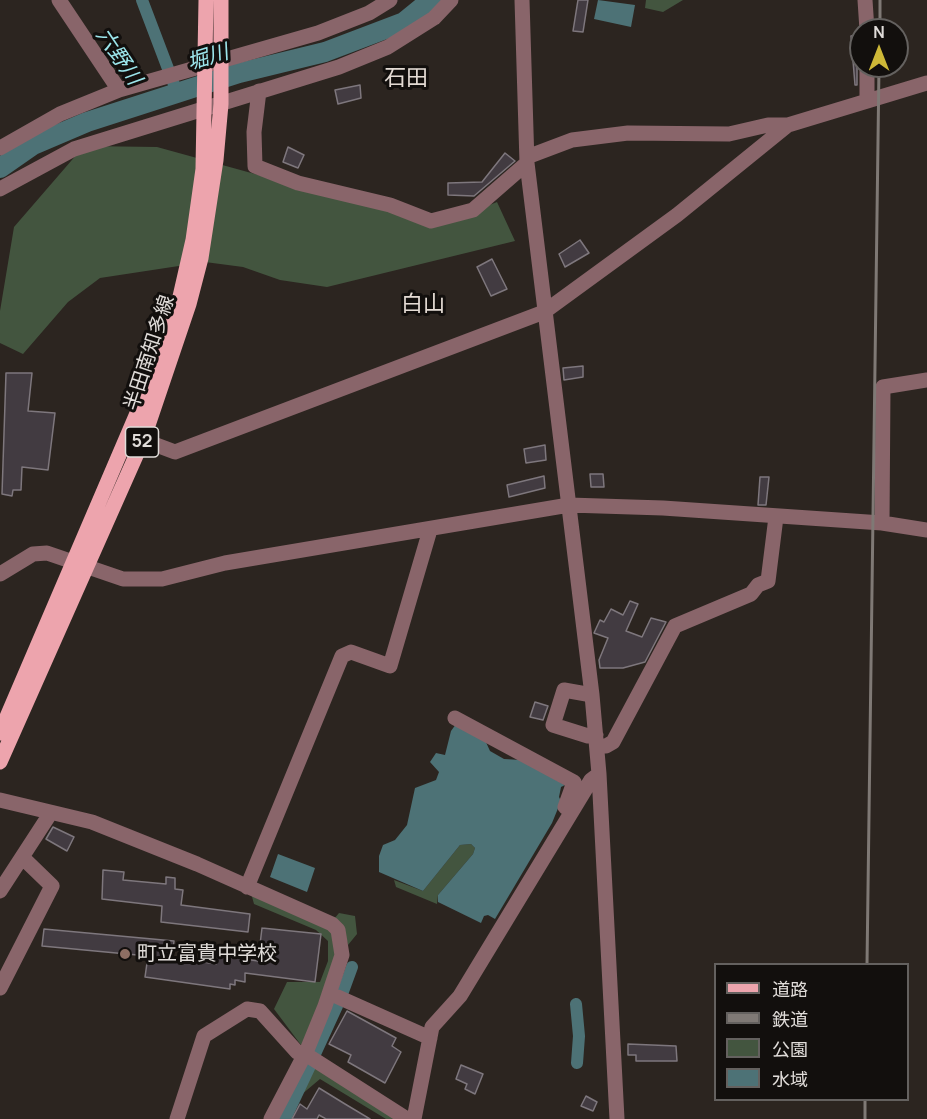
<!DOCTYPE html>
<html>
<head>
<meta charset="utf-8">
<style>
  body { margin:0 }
  #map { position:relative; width:927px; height:1119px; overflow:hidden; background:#2c2520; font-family:Manrope,"Noto Sans JP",sans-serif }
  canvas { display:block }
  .legend { position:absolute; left:714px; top:963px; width:195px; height:138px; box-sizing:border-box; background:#120f0d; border:2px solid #64615f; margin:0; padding:8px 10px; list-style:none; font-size:18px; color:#e0dcd9 }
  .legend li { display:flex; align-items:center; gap:12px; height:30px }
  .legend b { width:30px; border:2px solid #64615f }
  .north { position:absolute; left:849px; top:18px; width:60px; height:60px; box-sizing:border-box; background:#120f0d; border:2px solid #64615f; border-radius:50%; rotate:0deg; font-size:16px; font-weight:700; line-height:24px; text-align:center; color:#e0dcd9 }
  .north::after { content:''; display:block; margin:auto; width:21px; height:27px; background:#ceb837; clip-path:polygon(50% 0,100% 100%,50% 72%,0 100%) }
</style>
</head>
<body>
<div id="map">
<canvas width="927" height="1119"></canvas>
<ul class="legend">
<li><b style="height:8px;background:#eda4ad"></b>道路</li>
<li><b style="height:8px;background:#7f7975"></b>鉄道</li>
<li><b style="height:16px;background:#43553f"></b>公園</li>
<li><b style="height:16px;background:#4d7276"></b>水域</li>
</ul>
<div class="north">N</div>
</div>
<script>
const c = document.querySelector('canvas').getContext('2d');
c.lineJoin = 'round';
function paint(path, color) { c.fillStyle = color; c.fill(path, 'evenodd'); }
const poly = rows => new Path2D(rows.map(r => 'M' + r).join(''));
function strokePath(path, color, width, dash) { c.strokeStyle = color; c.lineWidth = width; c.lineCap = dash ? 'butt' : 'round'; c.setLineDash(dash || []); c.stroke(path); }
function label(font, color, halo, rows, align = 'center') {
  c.font = font + ' Manrope,"Noto Sans JP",sans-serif'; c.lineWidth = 6; c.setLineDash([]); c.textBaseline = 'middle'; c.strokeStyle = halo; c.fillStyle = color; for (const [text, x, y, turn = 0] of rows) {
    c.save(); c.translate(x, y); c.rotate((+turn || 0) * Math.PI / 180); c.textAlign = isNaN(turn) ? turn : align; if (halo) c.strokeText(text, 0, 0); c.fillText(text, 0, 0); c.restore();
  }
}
paint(poly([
  [646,0,683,0,663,12,645,8],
  [84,146,157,147,440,225,497,202,515,241,327,287,280,280,243,267,205,262,100,278,68,302,23,354,0,343,0,311,14,227],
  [471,844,475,848,473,854,438,895,437,904,396,887,394,880,423,891,460,845],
  [251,893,332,929,338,951,305,1044,301,1045,274,1009,287,982,320,982,328,961,328,941,316,930,254,904],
  [339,913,355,916,357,934,348,945,344,930,334,919],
  [314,1066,399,1119,386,1119,320,1079,301,1095]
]), '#43553f');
paint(poly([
  [598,0,635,5,631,27,594,19],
  [456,724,485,740,490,751,504,759,521,760,565,785,561,787,559,797,561,801,552,823,495,919,488,915,484,916,481,923,438,902,438,895,473,854,475,848,471,844,460,845,423,891,379,872,379,856,383,845,395,840,407,825,415,788,436,780,439,772,430,762,436,753,445,755,451,731],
  [278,854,315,868,307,892,270,877]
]), '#4d7276');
strokePath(poly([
  [142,0,178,95],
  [341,997,352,967],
  [576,1004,579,1036,577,1063],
  [315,1054,337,1006],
  [285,1119,310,1066]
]), '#4d7276', 12);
strokePath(poly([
  [0,168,33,145,87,122,239,73,325,52,404,22,431,0]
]), '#4d7276', 20);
const building = poly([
  [578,0,588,0,583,32,573,31,578,0],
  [859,35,861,59,857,65,857,85,855,85,851,36,859,35],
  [360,85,361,98,338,104,335,90,360,85],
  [288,147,304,155,298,168,283,162,288,147],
  [505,153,515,161,474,196,448,195,448,183,482,182,505,153],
  [580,240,589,253,565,267,559,254,580,240],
  [492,259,507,289,491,296,477,267,492,259],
  [583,366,583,377,564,380,563,368,583,366],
  [6,373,32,373,28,411,55,413,48,470,22,467,21,490,13,490,12,496,2,494,6,373],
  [545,445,546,460,526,463,524,449,545,445],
  [590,474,603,474,604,487,591,487,590,474],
  [544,476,545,488,509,497,507,485,544,476],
  [760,477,769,477,766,505,758,505,760,477],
  [630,601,638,604,626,631,642,637,651,618,666,622,645,662,623,668,600,668,599,660,608,638,594,633,600,620,604,622,611,609,623,615,630,601],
  [535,702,548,706,543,720,530,717,535,702],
  [53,827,74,837,67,851,46,839,53,827],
  [103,870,124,872,123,880,166,884,166,877,175,878,175,889,183,890,181,905,250,914,248,932,161,922,162,906,102,899,103,870],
  [262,928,321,934,315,982,245,973,245,982,235,980,235,985,230,984,230,989,145,977,148,956,42,946,44,929,174,941,172,957,216,964,218,951,238,954,238,958,258,961,262,928],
  [347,1011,396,1038,392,1046,401,1052,385,1083,348,1062,351,1055,329,1044,347,1011],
  [628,1044,676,1046,677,1061,636,1061,636,1055,628,1055,628,1044],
  [461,1065,483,1074,475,1094,465,1089,467,1084,456,1079,461,1065],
  [319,1088,345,1104,370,1119,326,1119,319,1115,317,1119,292,1119,300,1104,307,1109,319,1088],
  [586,1096,597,1102,593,1111,581,1106,586,1096]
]);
paint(building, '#423b41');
strokePath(building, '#7e777d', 1.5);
strokePath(poly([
  [59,0,119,90],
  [522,0,527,163,592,695,599,774,617,1119],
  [865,0,867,30],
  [867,66,867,100],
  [259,91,254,132,255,166,298,183,390,205,431,221,473,210,527,163],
  [0,148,60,114,119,90,318,33,369,13,390,0],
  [527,157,572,140,628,133,729,134,768,125,788,125,927,83],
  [0,189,74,149,339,67,388,47,434,18,451,0],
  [143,440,175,452,544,312,677,215,788,125],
  [882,523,883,387,927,380],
  [0,574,33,554,47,553,123,579,162,579,225,563,569,505,663,508,882,523,927,530],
  [592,695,564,690,553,725,588,736,596,735],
  [455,718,574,782,565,807,570,811],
  [597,746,606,746,613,742,675,626,751,594,758,585,768,581,776,517],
  [0,800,92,822,197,864,332,924,338,930,342,955,325,1006,307,1050,271,1119],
  [247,887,342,656,351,652,390,666,430,530],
  [0,891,50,814],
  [0,988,52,886,22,857],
  [338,997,430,1038],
  [177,1119,204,1036,247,1009,260,1011,297,1052,310,1057,407,1119],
  [414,1119,432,1027,460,996,591,780,599,774]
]), '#89656a', 15);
strokePath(poly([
  [0,733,153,376,179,301,193,240,203,169,206,0],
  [0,762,143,440,189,304,201,258,216,160,221,104,221,0]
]), '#eda4ad', 15);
strokePath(poly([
  [880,30,880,0],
  [867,964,879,66],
  [865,1119,865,1100]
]), '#7f7975', 3);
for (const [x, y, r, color] of [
  [125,954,6,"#8d6e63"]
]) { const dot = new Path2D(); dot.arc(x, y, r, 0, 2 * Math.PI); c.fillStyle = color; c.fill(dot); strokePath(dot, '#120f0d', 2); }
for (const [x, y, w] of [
  [142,442,33]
]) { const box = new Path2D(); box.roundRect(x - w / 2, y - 15, w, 30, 4.5); c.fillStyle = '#120f0d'; c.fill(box); strokePath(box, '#e0dcd9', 1.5); }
label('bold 18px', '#e0dcd9', null, [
  ["52",142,442]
]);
label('20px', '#e0dcd9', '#120f0d', [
  ["半田南知多線",150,353,-72]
]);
label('20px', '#e0dcd9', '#120f0d', [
  ["町立富貴中学校",137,954]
], 'left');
label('italic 21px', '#9ce6ec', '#120f0d', [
  ["六野川",118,57,56],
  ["堀川",208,58,-17]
]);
label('22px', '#e4dbd4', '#120f0d', [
  ["石田",406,79],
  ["白山",423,305]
]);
</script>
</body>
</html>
